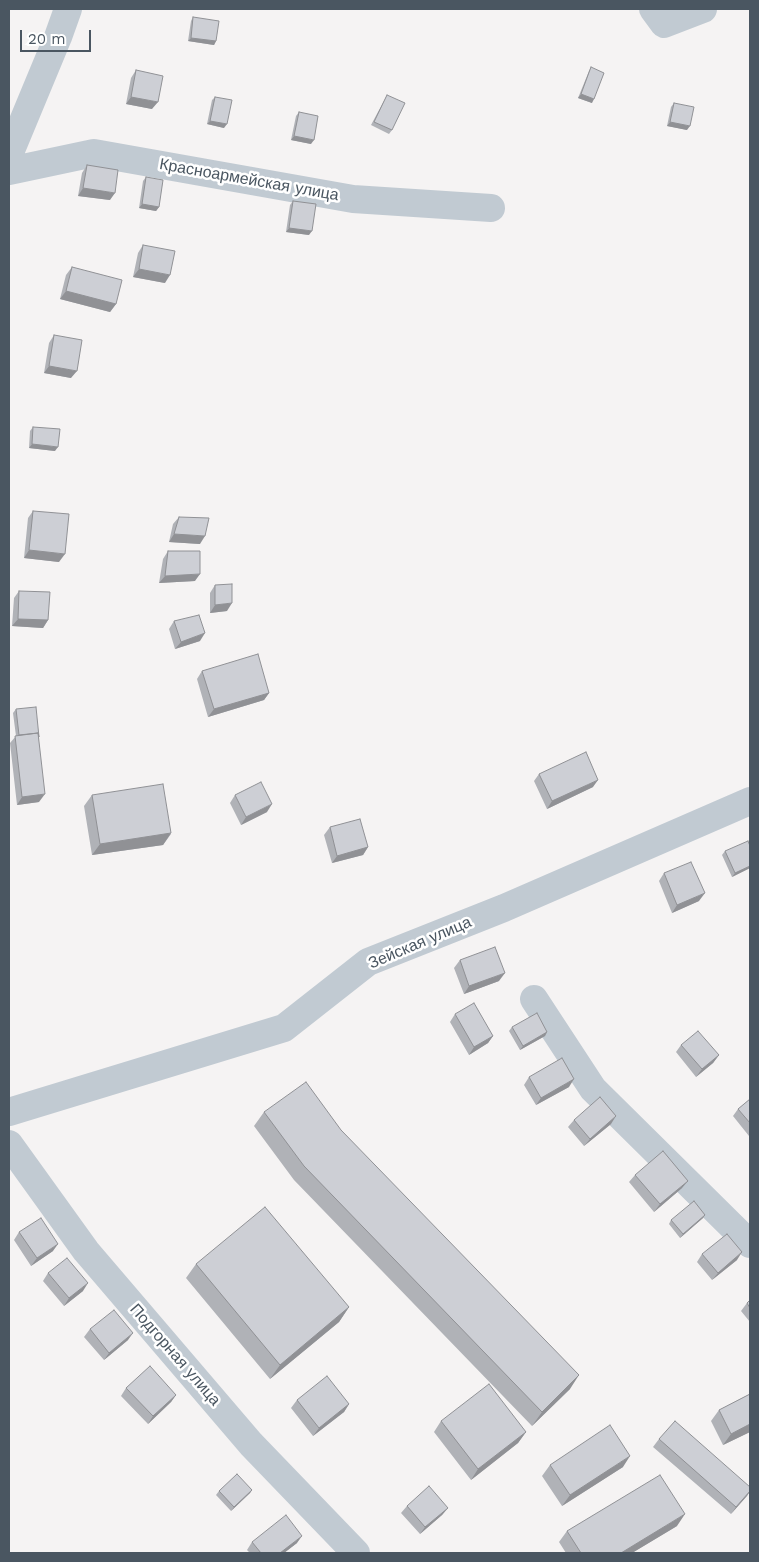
<!DOCTYPE html>
<html>
<head>
<meta charset="utf-8">
<style>
  body { margin:0 }
  #map { position:relative; width:759px; height:1562px; overflow:hidden; background:#f5f3f3; font-family:"Work Sans",sans-serif }
  canvas { display:block }
  .frame { position:absolute; inset:0; border:10px solid #4a5661; pointer-events:none }
  .scale { position:absolute; left:20px; top:30px; width:71px; height:22px; box-sizing:border-box; border:2px solid #4a5661; border-top:0; padding-left:6px; font-size:15px; line-height:18px; white-space:nowrap; color:#4a5661; -webkit-text-stroke:4px #fff; paint-order:stroke }
</style>
</head>
<body>
<div id="map">
<canvas width="759" height="1562"></canvas>
<div class="frame"></div>
<div class="scale">20 m</div>
</div>
<script>
const c = document.querySelector('canvas').getContext('2d');
c.lineJoin = 'round';
const poly = rows => new Path2D(rows.map(r => 'M' + r).join(''));
function strokePath(path, color, width, dash) { c.strokeStyle = color; c.lineWidth = width; c.lineCap = dash ? 'butt' : 'round'; c.setLineDash(dash || []); c.stroke(path); }
function paint(path, color) { c.fillStyle = color; c.fill(path, 'evenodd'); }
function label(font, color, halo, rows, align = 'center') {
  c.font = font + ' "Work Sans",sans-serif'; c.lineWidth = 5; c.setLineDash([]); c.textBaseline = 'middle'; c.strokeStyle = halo; c.fillStyle = color; for (const [text, x, y, turn = 0] of rows) {
    c.save(); c.translate(x, y); c.rotate((+turn || 0) * Math.PI / 180); c.textAlign = isNaN(turn) ? turn : align; if (halo) c.strokeText(text, 0, 0); c.fillText(text, 0, 0); c.restore();
  }
}
strokePath(poly([
  [653,9,664,24,703,9],
  [9,155,58,37,68,9],
  [9,171,94,153,353,199,491,208],
  [534,999,593,1089,750,1244],
  [9,1112,284,1028,368,962,504,908,750,801],
  [9,1144,86,1251,251,1444,356,1553]
]), '#c1cad2', 28);
paint(poly([
  [193,17,216,41,214,45,188,41,191,21],
  [591,67,592,103,578,98,589,71],
  [136,70,152,109,126,104,131,78],
  [387,95,392,130,389,134,371,125],
  [215,97,224,128,207,124,212,100],
  [674,103,687,130,667,126,671,107],
  [299,112,311,144,291,140,296,116],
  [87,165,110,200,78,196,82,173],
  [146,177,159,207,156,211,139,208,143,181],
  [293,201,309,235,286,232,290,205],
  [143,245,165,283,133,277,138,253],
  [72,267,116,304,110,312,60,299,66,275],
  [54,335,71,378,44,373,49,343],
  [33,427,55,451,29,448,30,431],
  [33,511,59,562,24,558,28,518],
  [179,517,200,544,169,542,173,524],
  [168,551,195,581,159,583,163,559],
  [215,585,227,611,210,613,210,593],
  [19,591,48,620,43,628,12,626,14,598],
  [174,621,200,641,175,649,169,629],
  [202,671,269,693,264,700,208,717,197,679],
  [16,709,39,738,39,802,17,805,10,743,16,736,13,713],
  [539,774,593,787,547,809,534,781],
  [92,795,171,834,163,845,92,855,84,806],
  [235,795,267,812,241,825,230,803],
  [330,827,368,847,363,855,332,863,324,835],
  [750,846,750,868,732,877,722,855,725,851],
  [664,873,699,901,672,913,659,881],
  [460,960,499,981,464,994,454,968],
  [455,1014,493,1036,488,1043,469,1055,450,1022],
  [512,1027,547,1032,545,1036,520,1050,509,1031],
  [681,1045,719,1055,713,1063,696,1077,676,1052],
  [529,1077,569,1087,536,1105,524,1085],
  [750,1099,750,1135,749,1136,733,1116,738,1109],
  [264,1112,570,1389,532,1426,294,1180,254,1126],
  [574,1120,611,1124,584,1146,568,1127],
  [635,1175,682,1188,654,1212,629,1182],
  [705,1215,703,1218,680,1238,669,1224,671,1220],
  [19,1232,53,1251,31,1266,14,1240],
  [702,1254,737,1260,712,1280,697,1262],
  [196,1264,349,1307,339,1322,270,1379,186,1278],
  [48,1273,83,1291,64,1306,43,1281],
  [750,1300,750,1322,741,1311,747,1303],
  [90,1329,128,1340,104,1360,84,1337],
  [126,1388,176,1395,171,1402,148,1424,121,1396],
  [750,1394,750,1432,723,1445,711,1421,719,1410],
  [297,1400,349,1404,344,1412,313,1436,291,1408],
  [441,1421,526,1432,518,1443,471,1480,434,1432],
  [659,1439,750,1487,750,1492,731,1514,653,1447],
  [550,1465,623,1467,562,1506,542,1476],
  [252,1490,250,1493,231,1511,216,1495,219,1491],
  [407,1506,448,1508,442,1515,420,1534,401,1513],
  [677,1526,632,1553,566,1553,559,1542,567,1531],
  [252,1542,297,1543,284,1553,250,1553,247,1550]
]), '#b0b2b7');
paint(poly([
  [191,38,216,41,214,45,188,41],
  [581,94,594,99,592,103,578,98],
  [131,97,158,102,152,109,126,104],
  [210,121,227,124,224,128,207,124],
  [670,122,690,126,687,130,667,126],
  [294,136,314,140,311,144,291,140],
  [83,188,115,193,110,200,78,196],
  [142,204,159,207,156,211,139,208],
  [289,228,312,231,309,235,286,232],
  [139,269,170,275,165,283,133,277],
  [66,291,116,304,110,312,60,299],
  [49,366,77,371,71,378,44,373],
  [32,444,58,447,55,451,29,448],
  [174,534,205,536,200,544,169,542],
  [29,550,65,554,59,562,24,558],
  [200,574,195,581,159,583,165,576],
  [232,603,227,611,210,613,215,605],
  [18,619,48,620,43,628,12,626],
  [205,633,200,641,175,649,181,642],
  [269,693,264,700,208,717,214,709],
  [598,780,593,787,547,809,552,801],
  [45,794,39,802,17,805,22,797],
  [272,804,267,812,241,825,246,817],
  [171,833,163,845,92,855,100,844],
  [368,847,363,855,332,863,337,856],
  [750,866,750,868,732,877,735,873],
  [705,893,699,901,672,913,677,905],
  [505,973,499,981,464,994,469,986],
  [547,1032,545,1036,520,1050,523,1046],
  [493,1036,488,1043,469,1055,474,1047],
  [719,1055,713,1063,696,1077,702,1069],
  [574,1079,569,1087,536,1105,541,1098],
  [616,1116,611,1124,584,1146,590,1139],
  [688,1181,682,1188,654,1212,660,1204],
  [705,1215,703,1218,680,1238,683,1234],
  [58,1244,53,1251,31,1266,37,1258],
  [742,1252,737,1260,712,1280,718,1273],
  [88,1283,83,1291,64,1306,69,1298],
  [349,1307,339,1322,270,1379,280,1365],
  [133,1333,128,1340,104,1360,109,1353],
  [579,1375,570,1389,532,1426,542,1412],
  [176,1395,171,1402,148,1424,153,1416],
  [349,1404,344,1412,313,1436,319,1428],
  [750,1424,750,1432,723,1445,731,1434],
  [526,1432,518,1443,471,1480,478,1469],
  [630,1456,623,1467,562,1506,570,1495],
  [252,1490,250,1493,231,1511,234,1507],
  [750,1491,747,1496,731,1514,736,1507],
  [448,1508,442,1515,420,1534,425,1527],
  [685,1514,677,1526,632,1553,621,1553],
  [302,1536,297,1543,284,1553,280,1553]
]), '#909195');
const building = poly([
  [193,17,219,21,216,41,191,38,193,17],
  [591,67,604,73,594,99,581,94,591,67],
  [136,70,163,76,158,102,131,97,136,70],
  [387,95,405,103,392,130,374,122,387,95],
  [215,97,232,100,227,124,210,121,215,97],
  [674,103,694,107,690,126,670,122,674,103],
  [299,112,318,116,314,140,294,136,299,112],
  [87,165,118,170,115,193,83,188,87,165],
  [146,177,163,180,159,207,142,204,146,177],
  [293,201,316,204,312,231,289,228,293,201],
  [143,245,175,251,170,275,139,269,143,245],
  [72,267,122,280,116,304,66,291,72,267],
  [54,335,82,340,77,371,49,366,54,335],
  [33,427,60,429,58,447,32,444,33,427],
  [33,511,69,514,65,554,29,550,33,511],
  [179,517,209,518,205,536,174,534,179,517],
  [168,551,200,551,200,574,165,576,168,551],
  [232,584,232,603,215,605,215,585,232,584],
  [19,591,50,592,48,620,18,619,19,591],
  [199,615,205,633,181,642,174,621,199,615],
  [258,654,269,693,214,709,202,671,258,654],
  [36,707,39,737,38,733,19,735,16,709,36,707],
  [38,733,45,794,22,797,15,736,38,733],
  [586,752,598,780,552,801,539,774,586,752],
  [261,782,272,804,246,817,235,795,261,782],
  [163,784,171,833,100,844,92,795,163,784],
  [360,819,368,847,337,856,330,827,360,819],
  [748,841,750,846,750,866,735,873,725,851,748,841],
  [691,862,705,893,677,905,664,873,691,862],
  [495,947,505,973,469,986,460,960,495,947],
  [474,1003,493,1036,474,1047,455,1014,474,1003],
  [537,1013,547,1032,523,1046,512,1027,537,1013],
  [698,1031,719,1055,702,1069,681,1045,698,1031],
  [562,1058,574,1079,541,1098,529,1077,562,1058],
  [306,1082,341,1130,579,1375,542,1412,304,1166,264,1112,306,1082],
  [600,1097,616,1116,590,1139,574,1120,600,1097],
  [750,1099,750,1123,738,1109,750,1099],
  [663,1151,688,1181,660,1204,635,1175,663,1151],
  [694,1201,705,1215,683,1234,671,1220,694,1201],
  [265,1207,349,1307,280,1365,196,1264,265,1207],
  [41,1218,58,1244,37,1258,19,1232,41,1218],
  [727,1234,742,1252,718,1273,702,1254,727,1234],
  [67,1258,88,1283,69,1298,48,1273,67,1258],
  [750,1300,750,1308,747,1303,750,1300],
  [114,1310,133,1333,109,1353,90,1329,114,1310],
  [150,1366,176,1395,153,1416,126,1388,150,1366],
  [327,1376,349,1404,319,1428,297,1400,327,1376],
  [489,1384,526,1432,478,1469,441,1421,489,1384],
  [750,1394,750,1424,731,1434,719,1410,750,1394],
  [675,1421,750,1487,750,1491,736,1507,659,1439,675,1421],
  [610,1425,630,1456,570,1495,550,1465,610,1425],
  [237,1474,252,1490,234,1507,219,1491,237,1474],
  [660,1475,685,1514,621,1553,581,1553,567,1531,660,1475],
  [429,1486,448,1508,425,1527,407,1506,429,1486],
  [286,1515,302,1536,280,1553,261,1553,252,1542,286,1515]
]);
paint(building, '#cdcfd5');
strokePath(building, '#909195', 1);
label('16px', '#4a5661', '#fff', [
  ["Красноармейская улица",249,180,10],
  ["Зейская улица",420,943,-23],
  ["Подгорная улица",175,1355,49]
]);
</script>
</body>
</html>
